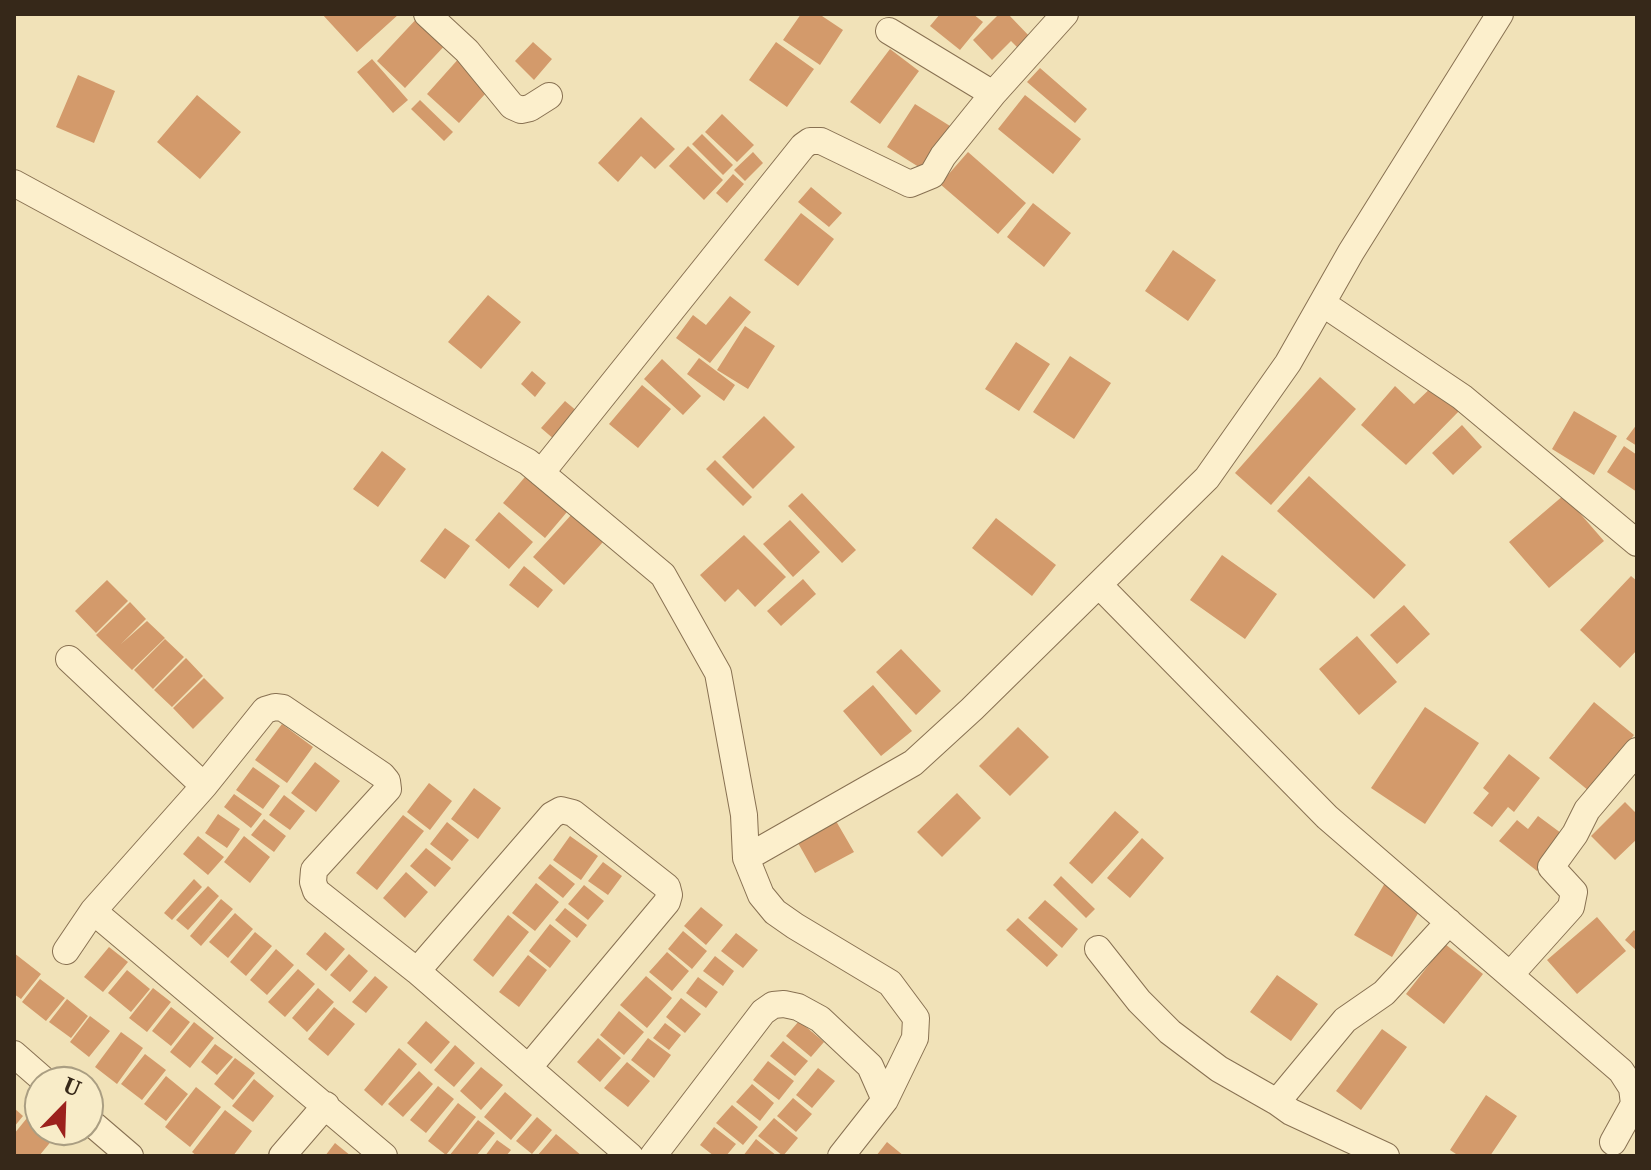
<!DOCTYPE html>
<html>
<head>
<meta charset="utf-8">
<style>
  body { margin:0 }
  #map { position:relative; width:1651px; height:1170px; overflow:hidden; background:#f1e2b8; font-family:"Noto Serif",serif }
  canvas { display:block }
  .frame { position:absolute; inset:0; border:16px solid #362819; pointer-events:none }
  .north { position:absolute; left:24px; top:1066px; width:80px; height:80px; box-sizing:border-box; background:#f8ecc8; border:2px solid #aa9e82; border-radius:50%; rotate:23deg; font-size:22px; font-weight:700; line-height:32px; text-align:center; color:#362819 }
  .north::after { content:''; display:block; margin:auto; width:28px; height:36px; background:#9c211d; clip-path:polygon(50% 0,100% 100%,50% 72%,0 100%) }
</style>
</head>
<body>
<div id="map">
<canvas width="1651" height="1170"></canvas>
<div class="frame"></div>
<div class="north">U</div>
</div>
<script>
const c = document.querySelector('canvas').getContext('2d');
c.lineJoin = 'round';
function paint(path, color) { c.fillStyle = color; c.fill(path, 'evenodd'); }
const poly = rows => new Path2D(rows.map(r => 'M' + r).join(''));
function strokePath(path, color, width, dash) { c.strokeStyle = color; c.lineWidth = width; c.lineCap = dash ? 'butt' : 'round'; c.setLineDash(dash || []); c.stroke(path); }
paint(poly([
  [322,14,399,14,357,52],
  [421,14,449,41,405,88,377,61],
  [801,14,819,14,843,30,820,65,783,40],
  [940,14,973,14,983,22,960,50,930,26],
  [999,14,1008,14,1032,39,1020,50,1011,41,992,60,973,40],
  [533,42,552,59,534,80,515,61],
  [776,42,814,69,787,107,749,80],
  [890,49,919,71,880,124,850,102],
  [461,56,494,84,459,123,427,94],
  [372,59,408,100,393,113,357,72],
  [1040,68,1087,109,1075,123,1027,82],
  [78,75,115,91,94,143,56,127],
  [197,95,241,132,200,179,157,142],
  [1025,95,1081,139,1053,174,998,129],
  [420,100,453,132,444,141,411,109],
  [915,104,950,126,922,169,887,147],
  [722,114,754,145,737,162,705,132],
  [641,117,675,149,655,169,641,156,618,182,598,163],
  [702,134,733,165,723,175,692,144],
  [688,146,723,180,704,200,669,166],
  [753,152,763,163,745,181,734,170],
  [968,152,1026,203,998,234,940,184],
  [733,174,744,184,727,203,716,193],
  [811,187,842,213,829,227,798,202],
  [1033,203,1071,233,1044,267,1007,237],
  [801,213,834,239,798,286,764,260],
  [1173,250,1216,280,1188,321,1145,291],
  [488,295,521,322,481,369,448,342],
  [730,296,751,312,710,363,676,338,693,315,706,325],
  [745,326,775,346,748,389,717,370],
  [1016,342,1050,364,1019,411,985,389],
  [1070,356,1111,383,1074,439,1033,412],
  [699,358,735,385,724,401,687,374],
  [662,359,701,396,683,415,644,379],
  [532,371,546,383,535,397,521,384],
  [1320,377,1356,409,1271,505,1235,473],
  [1436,383,1462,408,1406,465,1361,425,1395,386,1414,404],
  [642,385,671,409,638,448,609,424],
  [565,401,578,412,555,440,541,428],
  [1574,411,1617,436,1594,475,1552,449],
  [764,416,795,447,753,489,722,457],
  [1637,424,1637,446,1626,439],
  [1462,425,1482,447,1453,475,1432,453],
  [1624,446,1637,455,1637,492,1607,472],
  [382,451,406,469,378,507,353,489],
  [715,460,752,497,743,506,706,469],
  [530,471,572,506,545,538,503,503],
  [1309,476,1406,565,1374,599,1277,511],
  [802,493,856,550,842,563,788,506],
  [1564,495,1604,541,1549,588,1509,542],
  [499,512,533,542,509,569,475,540],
  [572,514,603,542,564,585,533,557],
  [996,518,1056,565,1032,596,972,548],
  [790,520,820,552,793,577,763,544],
  [445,528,470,546,445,579,420,561],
  [744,535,786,577,755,607,738,589,725,602,700,575],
  [1222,555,1277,594,1245,639,1190,600],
  [524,566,553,590,538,608,509,585],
  [1631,576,1637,581,1637,650,1620,668,1580,630],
  [803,579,816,594,781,626,767,611],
  [107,580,128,601,96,633,75,611],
  [130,602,146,619,121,644,147,621,165,638,132,670,96,635],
  [1404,605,1430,634,1397,664,1370,635],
  [1357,636,1397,682,1359,715,1319,669],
  [165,639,184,657,153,689,134,670],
  [901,649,941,691,916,715,876,672],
  [186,658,203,676,172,707,154,690],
  [204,678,224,698,193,729,173,708],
  [873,685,912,731,881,756,843,711],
  [1594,702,1634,735,1589,791,1549,758],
  [1425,707,1479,743,1425,824,1371,788],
  [282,724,313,747,287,783,255,760],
  [1018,727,1049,757,1010,796,979,766],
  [1509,754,1540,778,1514,812,1508,807,1492,827,1473,813,1489,793,1483,788],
  [315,762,340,781,316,812,291,793],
  [253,767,280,786,263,809,236,790],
  [429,783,452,801,430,830,407,812],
  [474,788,501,808,478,839,451,819],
  [957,793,981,818,942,857,917,832],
  [234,794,262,814,251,828,224,807],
  [284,795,305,811,290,830,269,815],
  [1625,802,1637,814,1637,839,1615,860,1591,836],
  [1115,811,1139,832,1092,884,1069,863],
  [218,814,240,829,227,848,205,833],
  [403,815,424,831,377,890,356,873],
  [1538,816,1565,836,1537,871,1499,841,1517,820,1528,829],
  [264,819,286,836,274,852,251,835],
  [836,821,854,852,815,873,798,843],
  [447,822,469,840,452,861,430,844],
  [198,836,224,857,208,875,183,854],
  [244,836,270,857,250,883,224,862],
  [570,836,598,856,581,880,553,860],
  [1142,838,1164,858,1130,898,1107,878],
  [426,848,451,868,435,887,410,866],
  [603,862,622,876,608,895,588,881],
  [550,864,575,884,563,898,538,878],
  [406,872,428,892,405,918,383,898],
  [1061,876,1095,909,1086,918,1053,885],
  [194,879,202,887,172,920,164,913],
  [536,883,559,902,535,931,512,913],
  [1385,883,1423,905,1392,957,1354,935],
  [584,885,604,901,588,920,568,904],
  [208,886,219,896,188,930,176,920],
  [221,899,233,909,201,946,190,936],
  [1045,900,1078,929,1062,948,1028,918],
  [701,907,723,925,706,945,684,926],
  [565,908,587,925,577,938,555,920],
  [235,913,253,929,228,958,209,942],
  [508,915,529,932,493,977,473,960],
  [1597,917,1626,951,1577,994,1547,960],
  [1018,918,1058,955,1047,967,1006,930],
  [550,924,571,941,550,968,529,951],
  [1634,930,1637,933,1637,951,1625,940],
  [683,931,707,951,692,969,668,949],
  [255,932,272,946,246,976,230,962],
  [325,932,345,949,326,971,306,954],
  [736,933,758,950,743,968,721,951],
  [1445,944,1483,974,1444,1024,1406,994],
  [109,947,128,962,103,992,84,977],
  [276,949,294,965,267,995,250,980],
  [667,952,689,971,672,991,649,972],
  [14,953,41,974,21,999,14,994],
  [349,954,368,971,350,992,330,975],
  [528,955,547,970,519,1007,499,992],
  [715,956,734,971,723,986,703,971],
  [298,969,315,984,285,1017,268,1002],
  [127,970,150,989,131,1012,108,993],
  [1277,975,1318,1004,1291,1041,1250,1012],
  [375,976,388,987,366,1013,352,1002],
  [646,976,672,998,647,1028,620,1005],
  [698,977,718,992,706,1008,686,993],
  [40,979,65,998,46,1021,22,1002],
  [153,988,171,1002,147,1032,129,1018],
  [318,988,334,1002,307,1032,292,1018],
  [681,998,701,1014,685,1033,666,1017],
  [67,999,88,1016,71,1038,49,1022],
  [171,1007,190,1022,171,1046,152,1031],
  [334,1007,355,1024,328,1056,308,1039],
  [619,1011,644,1032,624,1055,600,1035],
  [90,1016,110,1031,89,1057,70,1042],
  [426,1021,450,1042,431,1064,407,1043],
  [799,1021,824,1042,811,1057,786,1036],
  [194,1022,214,1038,190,1068,170,1052],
  [665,1023,681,1035,669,1050,653,1038],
  [1382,1029,1407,1047,1361,1110,1336,1091],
  [121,1032,143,1048,117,1084,95,1067],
  [598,1038,621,1058,600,1082,577,1062],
  [648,1038,671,1055,654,1078,631,1060],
  [783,1041,808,1061,795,1076,770,1056],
  [215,1044,233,1057,217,1075,201,1062],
  [455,1045,475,1063,454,1087,434,1070],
  [399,1048,417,1064,382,1106,364,1090],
  [145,1054,166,1070,142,1100,121,1084],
  [235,1058,255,1073,233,1100,214,1084],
  [768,1061,794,1081,779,1100,753,1080],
  [627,1062,650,1081,628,1107,604,1088],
  [481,1067,503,1085,481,1110,460,1091],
  [818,1068,835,1081,812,1108,796,1095],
  [419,1071,433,1084,403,1117,388,1104],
  [166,1076,188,1094,166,1121,144,1104],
  [254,1079,274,1096,253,1122,232,1106],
  [752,1084,774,1103,760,1121,736,1102],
  [438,1086,454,1099,426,1133,410,1120],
  [196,1087,221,1107,190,1147,165,1127],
  [505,1092,532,1115,511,1140,484,1117],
  [1486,1095,1517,1116,1490,1156,1459,1156,1450,1150],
  [793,1098,812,1114,796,1132,777,1116],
  [458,1103,476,1117,446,1155,428,1141],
  [732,1105,758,1127,743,1145,716,1123],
  [14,1108,23,1116,14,1127],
  [225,1110,252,1131,233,1156,197,1156,192,1152],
  [537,1117,552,1130,532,1154,516,1141],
  [27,1118,53,1139,39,1156,18,1156,14,1153,14,1134],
  [774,1118,798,1138,783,1156,758,1136],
  [478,1120,495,1133,476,1156,449,1156],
  [714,1127,736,1144,726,1156,714,1156,700,1145],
  [556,1134,582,1156,537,1156],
  [756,1139,777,1156,743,1156],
  [497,1140,511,1150,506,1156,485,1156],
  [887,1142,904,1156,876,1156],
  [335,1143,351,1156,325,1156]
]), '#d39a6b');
const minor = poly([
  [427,14,467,51,512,106,521,110,530,108,549,96],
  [889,31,993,94],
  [14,183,528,462,663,575,718,673,744,815,746,858,761,895,775,912,795,926,890,983,916,1018,915,1038,885,1100,841,1156],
  [1322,303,1462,397,1637,543],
  [541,473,803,146,810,141,821,141,910,184,932,175,943,156,993,94,1065,14],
  [1099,585,1327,817,1621,1071,1632,1088,1634,1104,1613,1142],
  [69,659,204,786],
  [746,858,913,763,972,709,1207,478,1288,363,1351,252,1500,14],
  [93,911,384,1156],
  [1098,949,1139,1001,1170,1032,1219,1069,1277,1102],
  [66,951,93,911,204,786,265,710,275,707,283,708,382,775,387,781,388,789,314,870,313,882,316,891,417,971,630,1156],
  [417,971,552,815,561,810,573,813,667,887,669,895,667,902,529,1067],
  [1510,975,1571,907,1574,892,1551,867,1575,834,1587,810,1637,751],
  [14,1054,46,1082],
  [88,1120,130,1156],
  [282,1156,326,1105],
  [653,1156,763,1012,773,1005,784,1004,798,1007,820,1019,870,1066,885,1100],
  [1386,1156,1291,1112,1277,1102,1345,1020,1384,993,1449,922]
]);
strokePath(minor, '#887152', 28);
strokePath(minor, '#fcefcc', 26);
</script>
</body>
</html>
